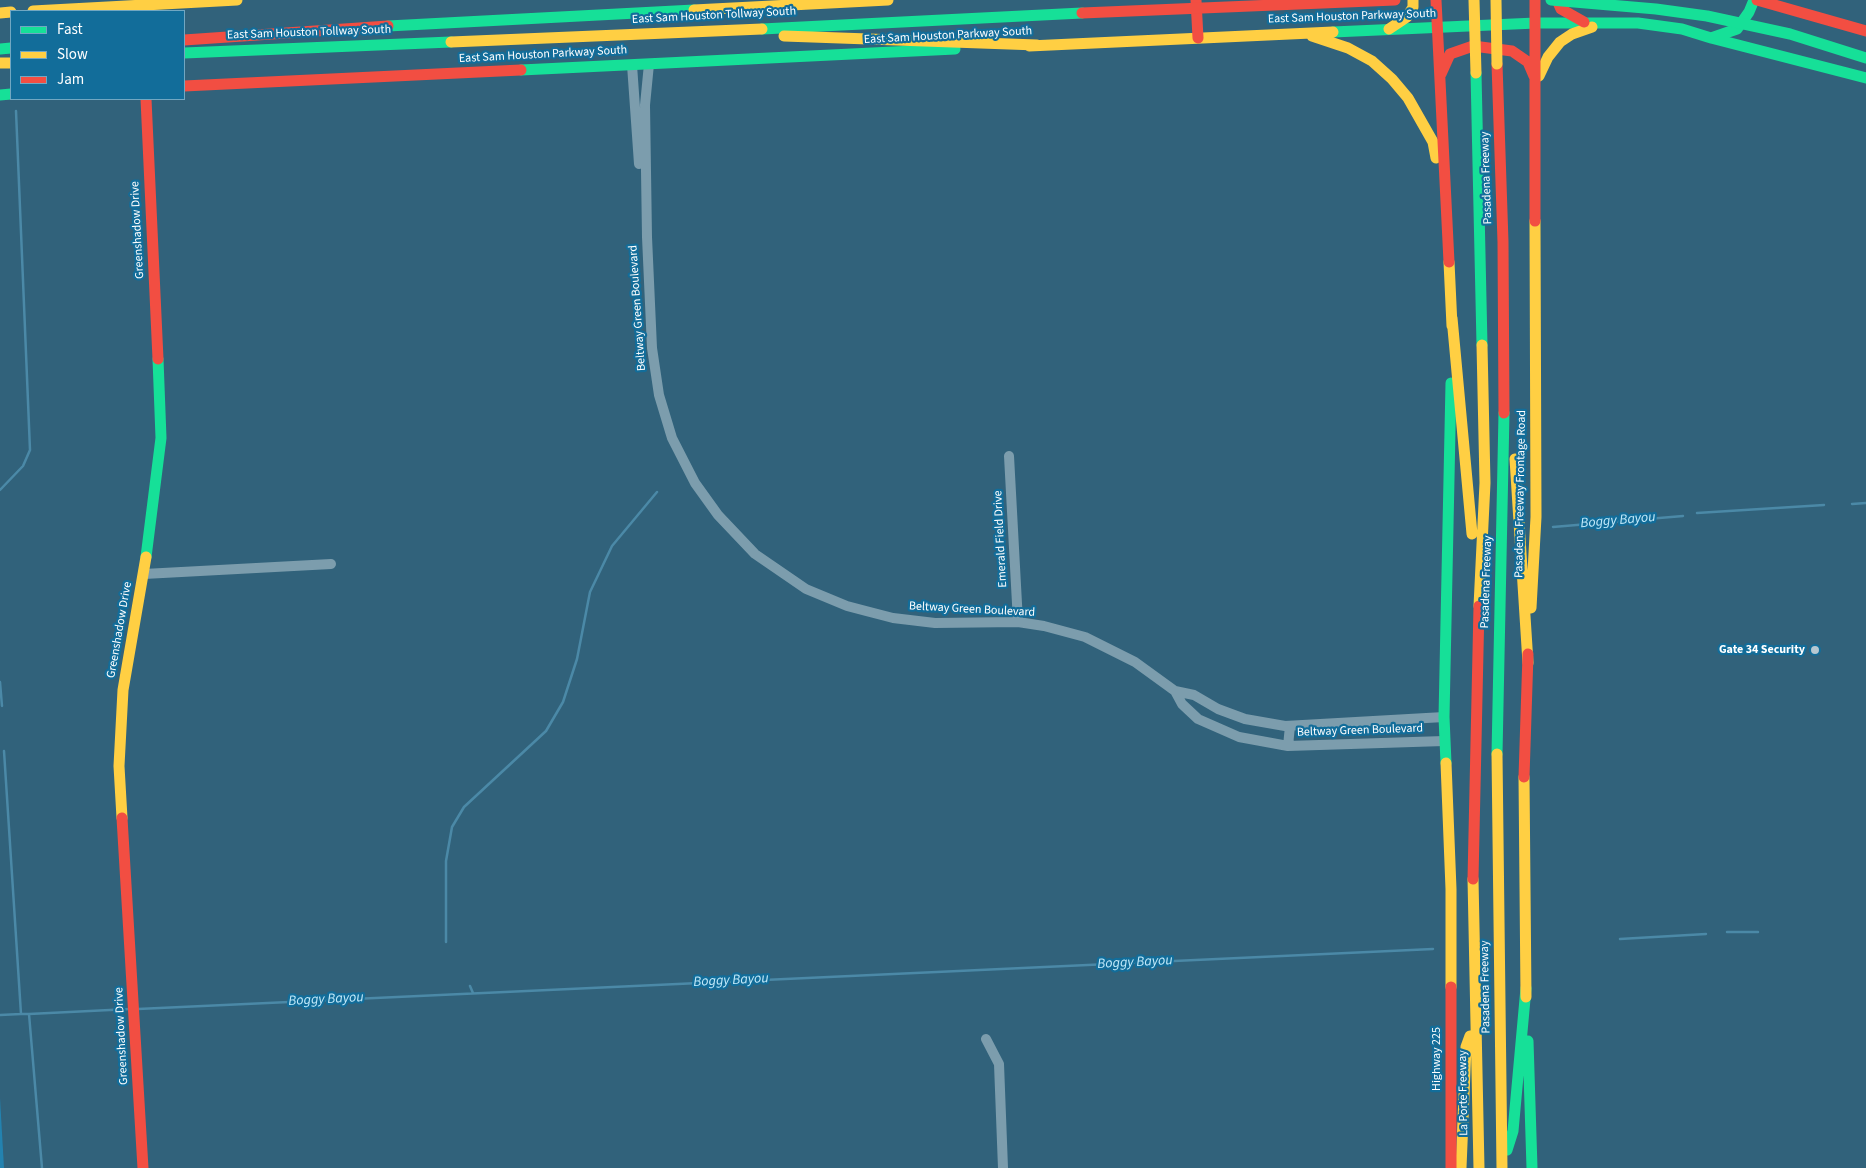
<!DOCTYPE html>
<html>
<head>
<meta charset="utf-8">
<style>
  body { margin:0 }
  #map { position:relative; width:1866px; height:1168px; overflow:hidden; background:#31627b; font-family:"Source Sans 3",sans-serif }
  canvas { display:block }
  .legend { position:absolute; left:10px; top:10px; width:175px; height:90px; box-sizing:border-box; background:#126d9a; border:1px solid #71a7c2; margin:0; padding:6px 9px; list-style:none; font-size:15px; color:#fff }
  .legend li { display:flex; align-items:center; gap:10px; height:25px }
  .legend b { width:25px; border:1px solid #71a7c2 }
</style>
</head>
<body>
<div id="map">
<canvas width="1866" height="1168"></canvas>
<ul class="legend">
<li><b style="height:6px;background:#16e098"></b>Fast</li>
<li><b style="height:6px;background:#ffcf43"></b>Slow</li>
<li><b style="height:6px;background:#f24e42"></b>Jam</li>
</ul>
</div>
<script>
const c = document.querySelector('canvas').getContext('2d');
c.lineJoin = 'round';
function paint(path, color) { c.fillStyle = color; c.fill(path, 'evenodd'); }
const poly = rows => new Path2D(rows.map(r => 'M' + r).join(''));
function strokePath(path, color, width, dash) { c.strokeStyle = color; c.lineWidth = width; c.lineCap = dash ? 'butt' : 'round'; c.setLineDash(dash || []); c.stroke(path); }
function label(font, color, halo, rows, align = 'center') {
  c.font = font + ' "Source Sans 3",sans-serif'; c.lineWidth = 4.5; c.setLineDash([]); c.textBaseline = 'middle'; c.strokeStyle = halo; c.fillStyle = color; for (const [text, x, y, turn = 0] of rows) {
    c.save(); c.translate(x, y); c.rotate((+turn || 0) * Math.PI / 180); c.textAlign = isNaN(turn) ? turn : align; if (halo) c.strokeText(text, 0, 0); c.fillText(text, 0, 0); c.restore();
  }
}
paint(poly([
  [0,1098,4,1168,0,1168]
]), '#2382af');
strokePath(poly([
  [0,490,23,466,30,450,16,111],
  [1852,504,1866,503],
  [1697,513,1824,505],
  [1553,527,1683,516],
  [0,682,2,706],
  [4,751,21,1014,29,1014,42,1168],
  [1727,932,1758,932],
  [1620,939,1706,934],
  [446,942,446,861,452,827,464,807,546,731,563,702,577,659,590,592,612,546,657,492],
  [470,986,473,993],
  [138,1009,1433,949],
  [29,1014,130,1009],
  [0,1015,21,1014]
]), '#4b89a7', 2.5);
strokePath(poly([
  [649,64,645,105,647,237,652,348,659,395,672,438,695,483,718,515,755,554,806,589,847,606,866,611,893,618,935,623,1018,622,1044,626,1085,637,1135,662,1175,691,1182,704,1198,719,1239,737,1288,746,1444,741],
  [632,65,639,164],
  [1009,456,1018,622],
  [144,574,331,564],
  [1175,691,1194,695,1218,709,1245,719,1285,726,1444,717],
  [1288,746,1290,726],
  [986,1039,999,1064,1003,1168]
]), '#7c9dad', 10);
strokePath(poly([
  [388,26,694,10],
  [762,29,1082,13],
  [1333,32,1536,23,1638,23,1682,29,1711,38,1737,29,1749,12,1754,0],
  [1711,38,1866,78],
  [0,49,11,48],
  [184,53,451,42],
  [521,70,955,49],
  [1476,73,1482,345],
  [0,95,11,94],
  [146,557,161,438,158,359],
  [1497,754,1504,413],
  [1446,763,1444,717,1451,383],
  [1528,1041,1532,1168],
  [1507,1150,1513,1131,1526,988]
]), '#16e098', 11);
strokePath(poly([
  [694,10,888,0],
  [33,11,237,0],
  [0,13,11,12],
  [1389,29,1407,17,1413,7,1413,0],
  [784,36,1037,45],
  [1312,36,1348,48,1372,61,1392,79,1408,98,1433,142,1436,158],
  [451,42,762,29],
  [1029,46,1333,32],
  [0,63,11,63],
  [1539,76,1548,57,1560,42,1572,34,1592,27],
  [1449,262,1452,326],
  [1452,318,1472,534],
  [1515,459,1528,663],
  [1479,606,1485,483,1482,345],
  [1531,608,1536,517,1535,221],
  [1497,754,1502,1168],
  [1446,763,1451,889,1451,987],
  [1524,777,1526,997],
  [122,818,119,766,123,690,146,557],
  [1473,879,1479,1168],
  [1461,1168,1466,1047,1470,1036]
]), '#ffcf43', 11);
strokePath(poly([
  [1196,0,1198,38],
  [1436,0,1449,262],
  [1535,0,1535,221],
  [1557,0,1561,9,1584,22],
  [1757,0,1866,31],
  [184,40,388,26],
  [1497,64,1503,242,1504,413],
  [1441,74,1450,54,1473,46,1512,51,1528,62,1534,76],
  [184,86,521,70],
  [146,99,158,359],
  [1524,777,1528,654],
  [122,818,143,1168],
  [1473,879,1479,606],
  [1451,987,1451,1168]
]), '#f24e42', 11);
strokePath(poly([
  [1551,0,1656,9,1707,16,1790,34,1866,58]
]), '#16e098', 11);
strokePath(poly([
  [1474,0,1476,73],
  [1496,0,1497,64]
]), '#ffcf43', 11);
strokePath(poly([
  [1082,13,1395,0]
]), '#f24e42', 11);
for (const [x, y, r, color] of [
  [1815,650,5,"#b7c8d1"]
]) { const dot = new Path2D(); dot.arc(x, y, r, 0, 2 * Math.PI); c.fillStyle = color; c.fill(dot); strokePath(dot, '#126d9a', 2); }
label('12px', '#fff', '#126d9a', [
  ["East Sam Houston Tollway South",714,16,-3],
  ["East Sam Houston Parkway South",1352,17,-2],
  ["East Sam Houston Tollway South",309,33,-2],
  ["East Sam Houston Parkway South",948,36,-3],
  ["East Sam Houston Parkway South",543,55,-3],
  ["Pasadena Freeway",1487,178,-92],
  ["Greenshadow Drive",138,230,-93],
  ["Beltway Green Boulevard",638,308,-94],
  ["Pasadena Freeway Frontage Road",1521,494,-89],
  ["Emerald Field Drive",1001,539,-93],
  ["Pasadena Freeway",1487,582,-88],
  ["Beltway Green Boulevard",972,610,3],
  ["Greenshadow Drive",120,630,-80],
  ["Beltway Green Boulevard",1360,731,-2],
  ["Pasadena Freeway",1486,987,-91],
  ["Greenshadow Drive",122,1036,-93],
  ["Highway 225",1437,1059,-90],
  ["La Porte Freeway",1464,1093,-91]
]);
label('bold 12px', '#fff', '#126d9a', [
  ["Gate 34 Security",1805,650]
], 'right');
label('italic 14px', '#c4ebfb', '#126d9a', [
  ["Boggy Bayou",1618,521,-5],
  ["Boggy Bayou",1135,963,-3],
  ["Boggy Bayou",731,981,-3],
  ["Boggy Bayou",326,1000,-3]
]);
</script>
</body>
</html>
